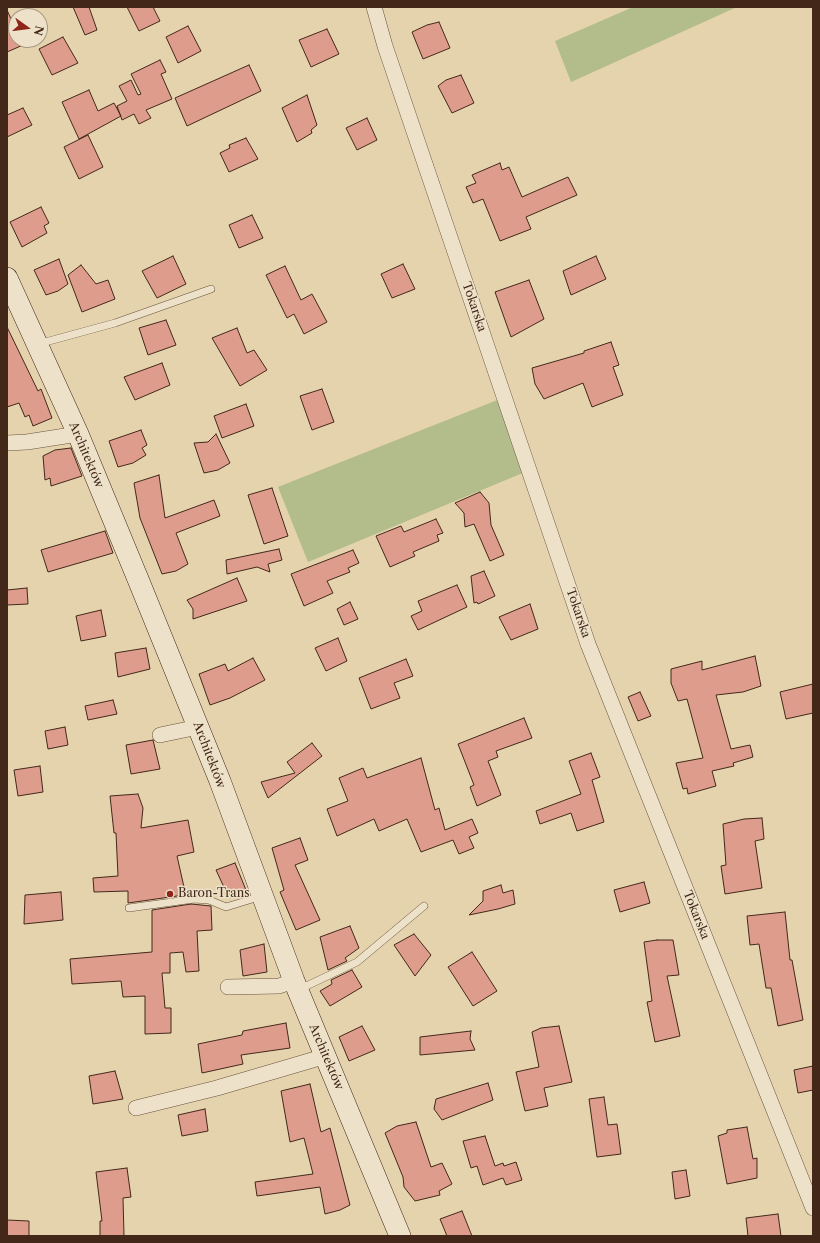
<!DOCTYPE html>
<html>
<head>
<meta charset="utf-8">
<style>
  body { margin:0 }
  #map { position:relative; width:820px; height:1243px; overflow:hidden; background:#e4d3ac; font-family:"Libre Caslon Text",serif }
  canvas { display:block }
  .frame { position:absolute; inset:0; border:8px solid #43281a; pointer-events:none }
  .north { position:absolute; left:8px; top:8px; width:40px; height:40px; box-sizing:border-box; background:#ede2c9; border:1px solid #a99883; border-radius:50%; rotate:104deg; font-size:11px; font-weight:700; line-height:16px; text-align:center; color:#43281a }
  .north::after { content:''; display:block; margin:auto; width:14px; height:18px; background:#8f2418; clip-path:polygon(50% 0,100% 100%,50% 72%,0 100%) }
</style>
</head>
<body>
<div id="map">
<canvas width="820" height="1243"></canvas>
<div class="frame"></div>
<div class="north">N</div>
</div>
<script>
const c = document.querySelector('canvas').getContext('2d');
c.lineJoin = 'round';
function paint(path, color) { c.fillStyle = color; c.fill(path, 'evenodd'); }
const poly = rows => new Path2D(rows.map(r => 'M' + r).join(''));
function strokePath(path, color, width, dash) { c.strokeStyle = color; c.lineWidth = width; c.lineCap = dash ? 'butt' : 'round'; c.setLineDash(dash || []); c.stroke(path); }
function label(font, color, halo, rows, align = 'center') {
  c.font = font + ' "Libre Caslon Text",serif'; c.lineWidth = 3; c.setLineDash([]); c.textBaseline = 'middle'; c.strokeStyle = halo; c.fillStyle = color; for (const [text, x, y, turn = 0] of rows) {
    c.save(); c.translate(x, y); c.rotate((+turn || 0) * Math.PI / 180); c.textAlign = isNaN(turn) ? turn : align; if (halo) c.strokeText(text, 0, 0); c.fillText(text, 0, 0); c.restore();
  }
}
paint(poly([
  [633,7,737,7,571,82,555,41],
  [505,397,530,470,308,562,278,487]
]), '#b2bd8b');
const building = poly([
  [73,7,89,7,97,30,85,35,73,7],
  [127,7,153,7,160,21,139,31,127,7],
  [7,10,16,30,16,40,21,40,23,45,7,52,7,10],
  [439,22,450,48,423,59,412,32,427,25,439,22],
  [188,26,201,51,178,63,166,37,188,26],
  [327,29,339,54,311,67,299,40,327,29],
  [63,37,78,63,52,75,39,49,63,37],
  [160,60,166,72,161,74,172,99,146,110,151,118,139,124,134,114,122,120,117,106,127,101,119,86,131,80,138,95,141,94,131,74,160,60],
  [249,65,261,91,187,126,175,98,249,65],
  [461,75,474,103,452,113,438,86,446,80,461,75],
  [89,90,98,111,114,103,121,116,79,139,62,102,89,90],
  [307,95,317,125,311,130,312,133,297,142,282,108,307,95],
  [23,108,32,125,7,137,7,115,23,108],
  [367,118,377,140,357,150,346,128,367,118],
  [88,135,103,167,79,179,64,147,88,135],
  [246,138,258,159,229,172,220,153,230,148,229,145,246,138],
  [500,163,502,170,509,167,522,197,568,177,577,195,526,217,531,229,500,241,483,199,473,203,466,187,476,183,472,175,500,163],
  [41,207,49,223,44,226,47,233,22,247,10,222,41,207],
  [252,215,263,238,239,248,229,225,252,215],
  [173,256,186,284,157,298,142,271,173,256],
  [596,256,606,279,571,295,563,271,596,256],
  [59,259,68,284,58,291,46,295,34,270,59,259],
  [403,264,415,289,392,298,381,274,403,264],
  [81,265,96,284,108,280,115,299,82,312,68,275,81,265],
  [285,266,301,300,312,294,327,322,304,334,294,314,287,318,266,275,285,266],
  [529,280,544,319,511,337,495,292,529,280],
  [166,320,176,345,148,355,139,328,166,320],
  [7,327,38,391,41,389,52,418,33,426,29,415,25,417,19,403,7,407,7,327],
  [237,328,247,353,254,350,267,370,240,386,212,338,237,328],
  [611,342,619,365,613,367,623,395,592,407,583,383,544,399,535,384,532,368,584,353,584,351,611,342],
  [162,363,170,385,135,400,124,377,162,363],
  [322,389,334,422,312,430,300,396,322,389],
  [246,404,254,426,222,438,214,416,246,404],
  [141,430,147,445,142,448,146,455,133,463,118,467,109,441,141,430],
  [216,434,230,463,218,470,204,473,194,443,208,442,216,434],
  [71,448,82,476,51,486,50,478,45,480,43,456,55,450,71,448],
  [159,475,165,518,214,500,220,516,176,533,188,564,176,571,162,574,140,518,134,483,159,475],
  [272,488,288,536,264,544,248,495,272,488],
  [480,492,489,503,491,525,504,555,490,561,474,524,465,527,464,513,455,503,480,492],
  [436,519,443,533,437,535,439,541,413,552,415,556,390,567,376,536,401,526,404,532,436,519],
  [105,531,113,553,48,572,41,550,105,531],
  [279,549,282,560,268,564,270,572,257,567,227,574,226,560,279,549],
  [353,550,359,563,348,568,350,572,327,581,333,593,304,606,291,574,353,550],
  [484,571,495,596,478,604,477,602,474,603,471,576,484,571],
  [237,578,247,601,193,619,193,609,187,600,237,578],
  [457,585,467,607,418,630,411,616,422,611,418,601,457,585],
  [27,588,28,604,7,605,7,590,27,588],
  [350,602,358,619,344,625,337,609,350,602],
  [530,604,538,629,511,640,499,617,530,604],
  [101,610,106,636,81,641,76,616,101,610],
  [338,638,347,661,326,671,315,648,338,638],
  [146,648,150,669,118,677,115,653,146,648],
  [755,656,761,686,743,692,716,695,731,749,750,745,753,757,733,763,734,766,712,771,716,786,688,794,687,788,683,789,676,763,703,758,687,699,678,701,671,683,671,669,702,661,702,670,755,656],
  [253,658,265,680,230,698,210,705,199,674,225,664,228,671,253,658],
  [406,659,413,676,394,683,400,698,371,709,359,678,406,659],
  [813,684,813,713,786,719,780,692,813,684],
  [640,692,651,716,638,721,628,697,640,692],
  [113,700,117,714,88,720,85,706,113,700],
  [524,718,532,738,496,751,498,757,488,761,501,795,477,806,470,787,474,785,458,744,524,718],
  [65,727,68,745,48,749,45,731,65,727],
  [153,740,160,769,131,774,126,745,153,740],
  [312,743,322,756,268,798,261,782,295,773,287,762,312,743],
  [591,753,600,777,592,780,604,822,577,831,571,813,540,824,536,811,581,794,569,761,591,753],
  [421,758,435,810,439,808,445,830,472,819,478,833,469,837,474,848,459,854,453,840,421,852,407,819,379,831,374,819,337,836,327,809,348,801,339,778,363,768,367,778,421,758],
  [40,766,43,792,18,796,14,770,40,766],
  [138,794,143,808,141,828,188,820,194,852,177,856,184,887,184,895,128,903,128,891,94,892,93,878,118,876,116,833,114,833,110,796,138,794],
  [762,818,764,839,755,841,762,888,725,894,721,866,726,865,723,824,744,819,762,818],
  [300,838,308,860,295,865,320,920,296,930,280,892,284,890,272,848,300,838],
  [235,863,246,890,229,898,216,870,235,863],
  [644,882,650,903,620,912,614,890,644,882],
  [501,885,503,893,513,890,515,904,498,909,469,915,483,901,483,891,501,885],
  [61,892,63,920,24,924,25,895,61,892],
  [191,904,211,906,212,930,197,931,199,971,186,972,183,952,170,953,170,973,162,973,165,1008,171,1008,171,1033,145,1034,145,996,123,997,121,981,72,984,70,959,152,952,152,910,191,904],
  [785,912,790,960,792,960,803,1020,778,1026,771,988,766,988,759,944,750,945,747,916,785,912],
  [350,926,359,948,345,958,347,961,328,970,320,937,350,926],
  [414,934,431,955,415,976,394,945,414,934],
  [657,940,673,940,679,975,667,976,680,1036,655,1042,647,1002,652,1001,644,942,657,940],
  [264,944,267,972,243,976,240,950,264,944],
  [472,952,497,991,473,1006,448,967,472,952],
  [352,970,362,987,330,1006,320,991,332,984,331,980,352,970],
  [286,1023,290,1048,241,1055,243,1064,202,1073,198,1044,242,1035,243,1031,286,1023],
  [362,1026,375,1050,349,1061,339,1037,362,1026],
  [559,1026,572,1082,544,1088,548,1106,525,1111,516,1072,539,1067,532,1032,541,1028,559,1026],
  [471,1031,470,1039,475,1050,420,1055,420,1037,471,1031],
  [813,1066,813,1090,798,1093,794,1070,813,1066],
  [115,1071,123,1099,93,1104,89,1076,115,1071],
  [488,1083,493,1100,442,1120,434,1109,436,1099,488,1083],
  [310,1084,321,1132,330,1128,350,1205,340,1210,325,1214,320,1187,257,1196,255,1182,313,1174,304,1138,290,1142,281,1091,310,1084],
  [604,1097,608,1125,617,1124,621,1154,597,1157,589,1099,604,1097],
  [205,1109,208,1131,182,1136,178,1115,205,1109],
  [416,1122,431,1167,442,1163,452,1184,439,1191,440,1195,415,1201,404,1187,403,1177,385,1133,397,1126,416,1122],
  [747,1127,753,1159,757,1158,757,1178,727,1184,718,1136,727,1133,727,1130,747,1127],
  [485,1136,495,1166,503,1163,504,1166,516,1162,522,1180,506,1185,503,1178,483,1185,477,1166,471,1168,463,1141,485,1136],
  [127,1168,131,1197,123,1198,124,1236,100,1236,100,1221,102,1221,96,1172,127,1168],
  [686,1170,690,1196,675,1199,672,1172,686,1170],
  [462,1211,472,1236,447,1236,440,1219,462,1211],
  [778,1214,781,1236,748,1236,746,1218,778,1214],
  [7,1220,29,1221,29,1236,7,1236,7,1220]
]);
paint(building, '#de9c8d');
strokePath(building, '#43281a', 1);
const lane = poly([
  [38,344,115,323,211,289],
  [129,908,194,899,209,900,226,907,262,896],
  [300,989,357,962,424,906]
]);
const street = poly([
  [374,7,385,46,588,644,813,1208],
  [7,443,27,442,78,434],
  [160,735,198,727],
  [228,987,279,986,294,981],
  [136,1108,217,1088,326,1056]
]);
const secondary = poly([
  [7,278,78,434,140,584,220,781,294,981,400,1236]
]);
strokePath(lane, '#6b533e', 8);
strokePath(street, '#6b533e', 16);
strokePath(secondary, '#43281a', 22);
strokePath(lane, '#ede2c9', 7);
strokePath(street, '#ede2c9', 15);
strokePath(secondary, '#ede2c9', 21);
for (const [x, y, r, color] of [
  [170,894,4,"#8f2418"]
]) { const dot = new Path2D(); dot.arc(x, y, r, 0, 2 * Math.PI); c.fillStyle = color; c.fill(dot); strokePath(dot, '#ede2c9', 1.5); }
label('12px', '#43281a', '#ede2c9', [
  ["Tokarska",474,307,71],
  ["Architektów",86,455,67],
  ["Tokarska",578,613,71],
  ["Architektów",209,755,69],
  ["Tokarska",696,915,68],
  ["Architektów",326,1057,67]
]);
label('12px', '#43281a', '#ede2c9', [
  ["Baron-Trans",178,894]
], 'left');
</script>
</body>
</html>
